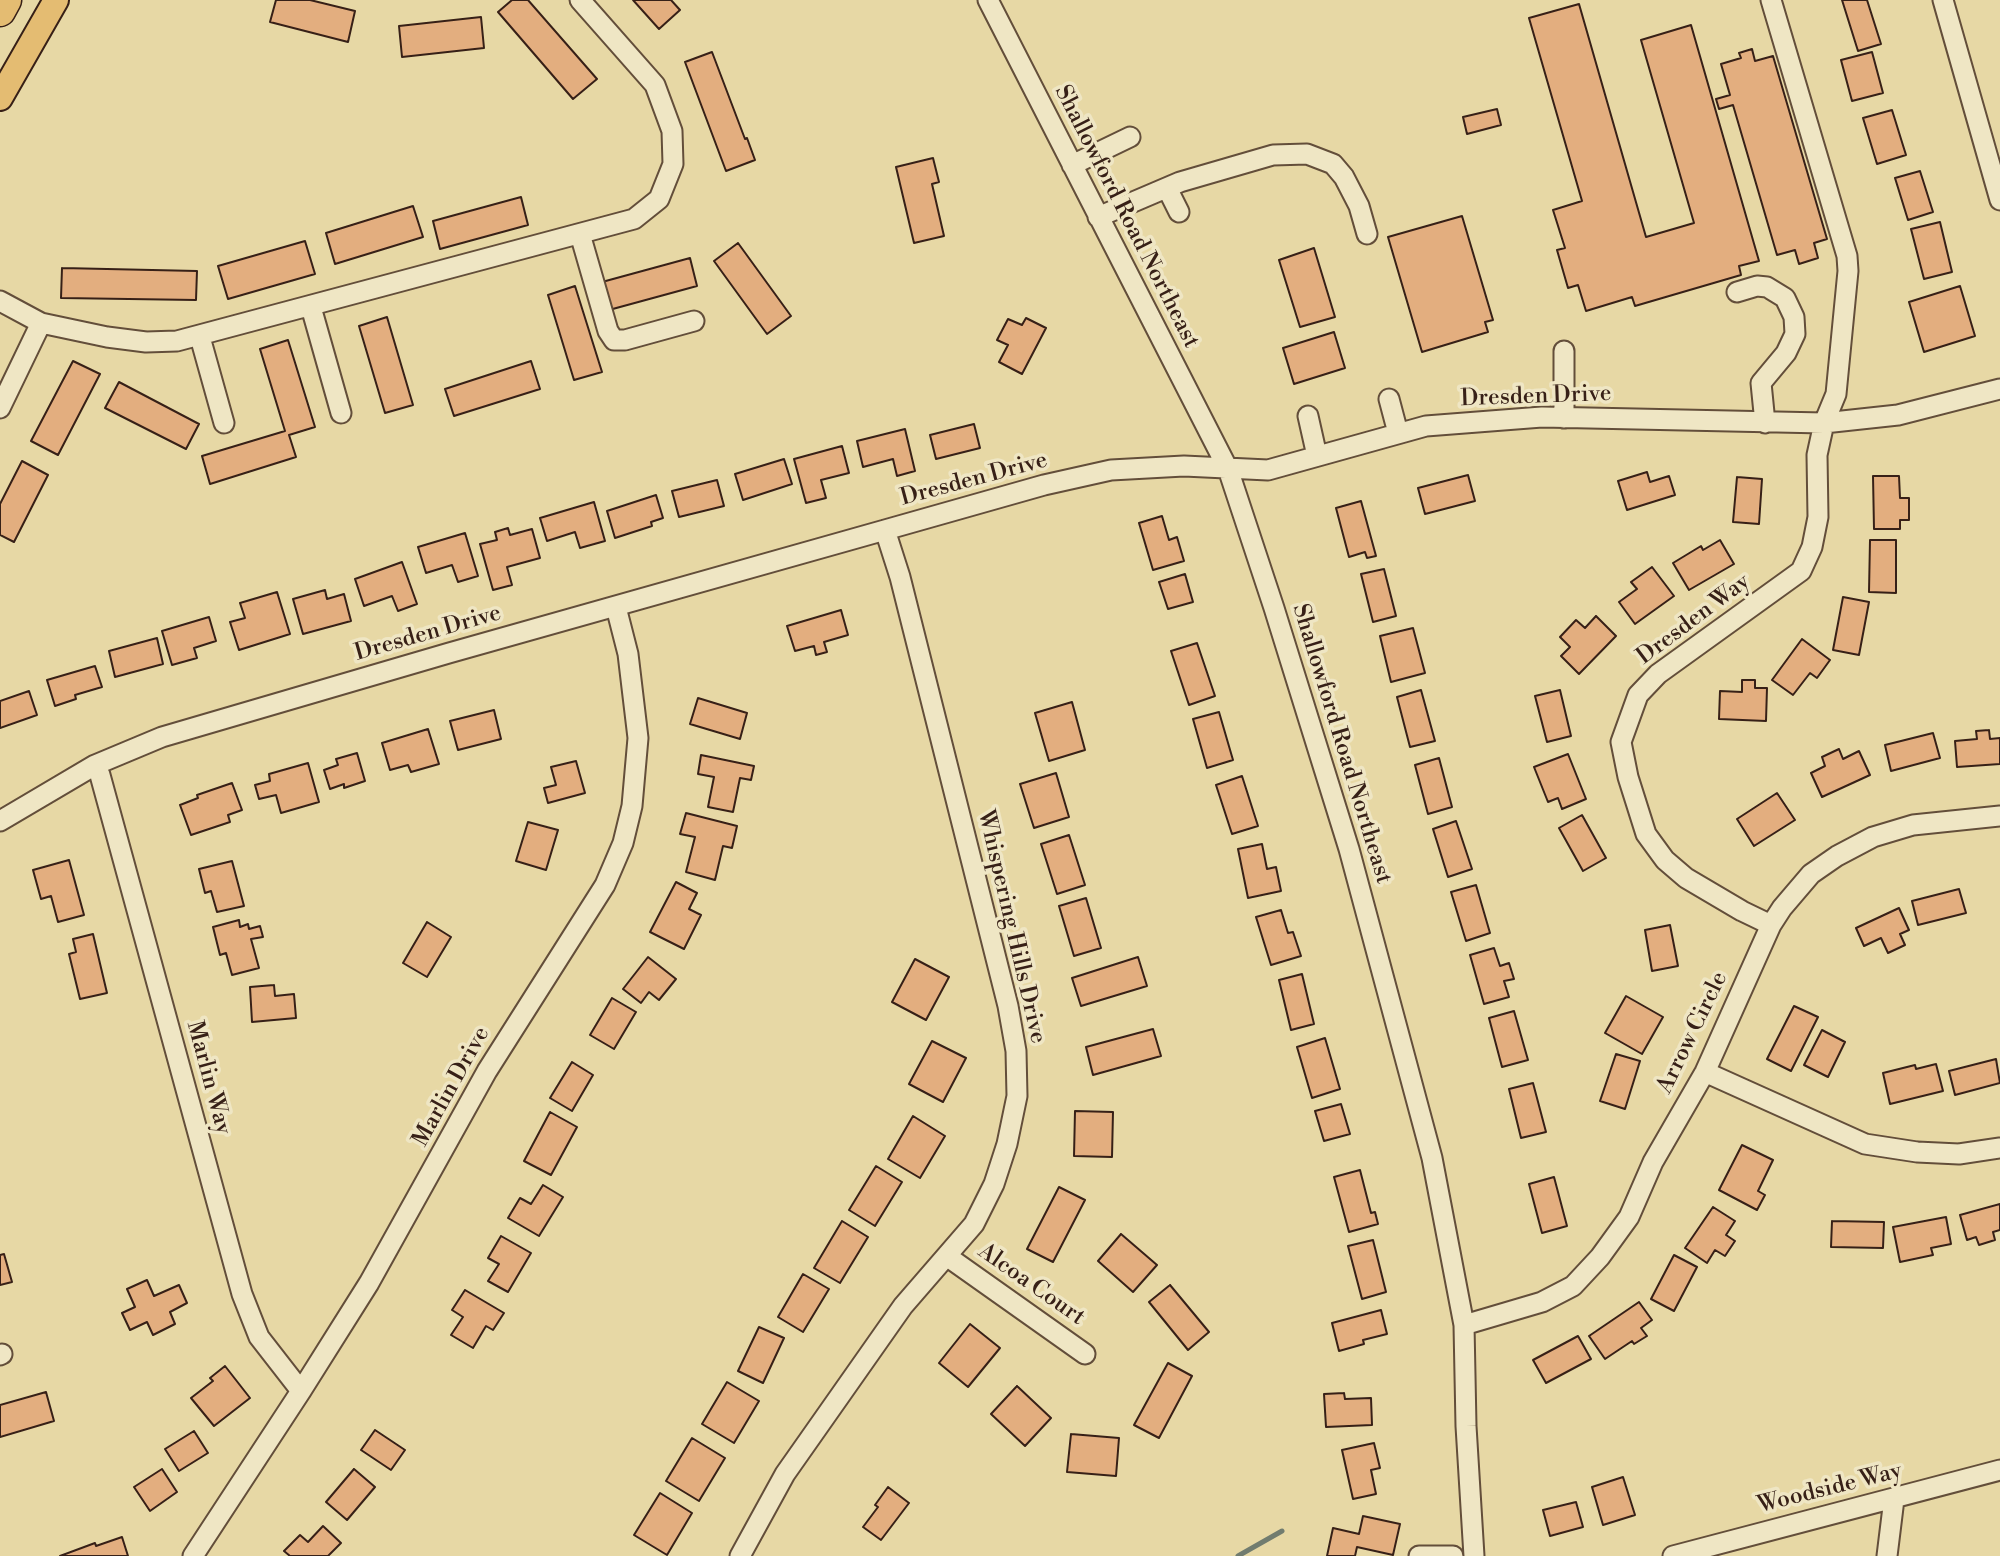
<!DOCTYPE html>
<html>
<head>
<meta charset="utf-8">
<style>
  body { margin:0 }
  canvas { display:block; background:#e7d8a5 }
</style>
</head>
<body>
<canvas width="2000" height="1556"></canvas>
<script>
const c = document.querySelector('canvas').getContext('2d');
c.lineJoin = 'round';
const poly = rows => new Path2D(rows.map(r => 'M' + r).join(''));
function strokePath(path, color, width, dash) { c.strokeStyle = color; c.lineWidth = width; c.lineCap = dash ? 'butt' : 'round'; c.setLineDash(dash || []); c.stroke(path); }
function paint(path, color) { c.fillStyle = color; c.fill(path, 'evenodd'); }
function label(font, color, halo, rows, align = 'center') {
  c.font = font + ' "Libre Bodoni",serif'; c.lineWidth = 7; c.setLineDash([]); c.textBaseline = 'middle'; c.strokeStyle = halo; c.fillStyle = color; for (const [text, x, y, turn = 0] of rows) {
    c.save(); c.translate(x, y); c.rotate((+turn || 0) * Math.PI / 180); c.textAlign = isNaN(turn) ? turn : align; if (halo) c.strokeText(text, 0, 0); c.fillText(text, 0, 0); c.restore();
  }
}
strokePath(poly([
  [1238,1556,1282,1531]
]), '#717c6f', 5);
const building = poly([
  [276,0,310,0,355,11,348,42,270,22,276,0],
  [512,0,528,0,597,79,573,99,498,12,512,0],
  [633,0,671,0,680,10,659,29,633,0],
  [1842,0,1867,0,1881,44,1858,51,1842,0],
  [1579,4,1646,237,1694,223,1641,40,1691,25,1759,261,1739,266,1741,275,1635,306,1632,297,1586,311,1578,285,1568,288,1557,250,1565,248,1553,210,1582,201,1529,18,1579,4],
  [481,17,484,48,402,57,399,26,481,17],
  [1752,49,1755,61,1773,56,1827,239,1814,243,1818,258,1799,264,1795,250,1777,255,1733,105,1719,109,1716,99,1730,95,1721,64,1741,58,1739,53,1752,49],
  [712,52,745,139,747,138,755,160,726,171,685,62,712,52],
  [1872,52,1883,93,1852,101,1841,60,1872,52],
  [1497,109,1501,125,1467,134,1463,117,1497,109],
  [1892,110,1906,155,1877,164,1863,118,1892,110],
  [933,158,939,182,932,184,944,236,914,243,896,167,933,158],
  [1920,171,1933,212,1908,220,1895,178,1920,171],
  [521,197,528,225,440,249,433,221,521,197],
  [413,206,423,237,335,264,326,233,413,206],
  [1462,216,1493,320,1485,322,1488,332,1422,352,1388,237,1462,216],
  [1940,222,1952,272,1924,279,1911,229,1940,222],
  [305,241,315,274,228,299,218,266,305,241],
  [738,243,791,316,767,334,714,261,738,243],
  [1314,248,1335,317,1300,327,1279,260,1314,248],
  [690,258,697,286,609,310,602,282,690,258],
  [62,268,197,271,196,300,61,298,62,268],
  [575,286,602,372,574,380,548,295,575,286],
  [1960,286,1975,336,1924,352,1909,302,1960,286],
  [387,317,413,405,385,413,359,326,387,317],
  [1026,318,1046,328,1022,374,999,362,1008,345,997,340,1008,319,1022,325,1026,318],
  [1334,332,1345,368,1294,384,1283,348,1334,332],
  [288,340,315,427,289,435,296,457,210,484,202,456,285,431,260,349,288,340],
  [73,361,100,374,58,455,31,441,73,361],
  [531,361,540,389,454,416,445,389,531,361],
  [119,382,199,424,186,449,105,408,119,382],
  [974,424,980,448,936,459,930,435,974,424],
  [905,429,915,471,897,476,893,459,863,467,857,441,905,429],
  [842,446,849,473,821,480,826,498,806,503,794,459,842,446],
  [784,459,792,484,743,500,735,474,784,459],
  [22,461,48,475,14,542,0,535,0,504,22,461],
  [1647,472,1650,482,1669,476,1675,495,1627,510,1618,481,1647,472],
  [1468,475,1475,501,1425,514,1418,488,1468,475],
  [1873,476,1899,476,1900,498,1909,498,1909,520,1900,520,1900,529,1874,529,1873,476],
  [1737,477,1762,479,1759,524,1733,522,1737,477],
  [717,480,724,506,679,517,672,491,717,480],
  [656,495,663,518,651,522,652,526,615,538,607,511,656,495],
  [1361,501,1376,556,1367,558,1365,552,1349,557,1336,508,1361,501],
  [594,502,605,541,580,548,575,532,547,541,540,518,594,502],
  [1162,516,1169,540,1177,537,1184,561,1153,570,1139,523,1162,516],
  [508,528,510,535,532,529,540,558,507,567,512,585,493,590,480,544,497,540,495,532,508,528],
  [465,533,478,576,458,582,452,565,426,573,418,547,465,533],
  [1720,540,1734,564,1689,590,1673,563,1701,546,1703,550,1720,540],
  [1870,540,1896,540,1896,593,1869,592,1870,540],
  [402,562,417,604,398,611,392,596,364,606,355,579,402,562],
  [1652,567,1674,596,1635,624,1619,602,1637,589,1631,582,1652,567],
  [1384,569,1396,616,1373,622,1361,574,1384,569],
  [1185,574,1193,602,1168,609,1159,582,1185,574],
  [325,590,327,599,344,594,351,621,303,634,293,599,325,590],
  [277,592,290,634,239,650,230,622,245,618,240,603,277,592],
  [1843,597,1869,602,1859,655,1833,650,1843,597],
  [841,610,848,635,824,642,827,652,816,655,814,646,795,651,787,626,841,610],
  [1596,616,1616,636,1579,674,1561,656,1570,647,1560,637,1576,620,1585,628,1596,616],
  [209,617,216,641,194,648,197,658,172,665,162,631,209,617],
  [1413,628,1425,673,1391,682,1380,636,1413,628],
  [157,638,163,664,115,677,109,651,157,638],
  [1802,639,1830,660,1817,678,1810,673,1793,695,1772,680,1802,639],
  [1197,643,1215,696,1189,705,1171,651,1197,643],
  [95,666,102,687,75,695,76,699,55,706,47,680,95,666],
  [1742,680,1755,680,1755,688,1767,688,1766,721,1719,719,1720,691,1742,692,1742,680],
  [1421,690,1435,741,1410,747,1397,697,1421,690],
  [1560,690,1571,736,1547,742,1535,696,1560,690],
  [29,691,37,715,0,728,0,701,29,691],
  [698,698,747,713,740,739,690,724,698,698],
  [1072,702,1085,750,1049,761,1035,713,1072,702],
  [494,710,501,739,458,750,450,721,494,710],
  [1219,712,1233,760,1207,768,1193,719,1219,712],
  [428,729,439,764,411,772,408,765,390,770,382,743,428,729],
  [1989,730,1990,739,2000,738,2000,764,1957,767,1955,741,1977,739,1976,731,1989,730],
  [1933,733,1940,758,1891,771,1885,745,1933,733],
  [1839,749,1843,759,1859,751,1870,775,1822,797,1811,773,1825,766,1822,757,1839,749],
  [357,753,365,781,344,788,344,784,330,789,324,770,338,765,336,759,357,753],
  [1568,754,1586,799,1562,809,1558,798,1548,802,1534,767,1568,754],
  [701,755,754,766,751,780,740,778,733,812,708,807,714,777,698,774,701,755],
  [1439,758,1452,807,1428,814,1415,765,1439,758],
  [576,761,585,793,548,803,544,788,556,785,551,767,576,761],
  [308,763,319,802,281,813,276,795,259,799,255,785,270,781,269,774,308,763],
  [1056,773,1069,817,1034,828,1020,784,1056,773],
  [1242,776,1258,826,1232,834,1216,785,1242,776],
  [232,783,242,810,228,815,230,822,191,835,180,805,198,798,197,795,232,783],
  [1777,793,1795,820,1754,846,1737,819,1777,793],
  [686,813,737,826,732,848,723,846,715,880,686,872,695,837,680,834,686,813],
  [1582,815,1606,858,1583,871,1559,828,1582,815],
  [1456,821,1472,869,1448,877,1433,829,1456,821],
  [528,822,558,830,546,870,516,861,528,822],
  [1069,835,1085,885,1057,894,1041,844,1069,835],
  [1262,844,1267,869,1276,867,1281,891,1248,898,1238,849,1262,844],
  [69,860,84,915,58,922,51,896,41,899,33,870,69,860],
  [232,861,244,906,217,912,211,891,205,893,199,869,232,861],
  [676,882,697,893,689,909,701,915,684,949,650,932,676,882],
  [1476,885,1490,933,1466,941,1451,892,1476,885],
  [1959,889,1966,913,1918,925,1912,901,1959,889],
  [1086,898,1101,948,1074,956,1059,906,1086,898],
  [1899,908,1909,930,1900,934,1905,945,1888,953,1881,938,1864,946,1856,928,1899,908],
  [1281,910,1288,933,1293,932,1301,956,1271,965,1256,917,1281,910],
  [239,920,240,927,248,924,249,929,260,926,263,937,251,939,259,968,232,975,226,953,220,955,213,927,239,920],
  [427,922,451,937,427,977,403,963,427,922],
  [1670,925,1678,966,1652,971,1645,930,1670,925],
  [93,934,107,993,80,999,69,954,76,952,73,939,93,934],
  [1494,948,1500,966,1509,963,1514,979,1504,981,1509,997,1484,1004,1470,955,1494,948],
  [648,957,676,979,659,1000,649,992,641,1003,623,989,648,957],
  [1138,957,1147,986,1081,1006,1072,978,1138,957],
  [915,959,949,977,926,1020,892,1002,915,959],
  [1302,974,1314,1024,1291,1030,1279,980,1302,974],
  [274,985,275,996,294,994,296,1018,252,1022,250,987,274,985],
  [1626,996,1663,1017,1642,1054,1605,1033,1626,996],
  [612,998,636,1012,614,1049,590,1035,612,998],
  [1794,1006,1818,1017,1791,1071,1767,1059,1794,1006],
  [1514,1011,1528,1060,1502,1067,1489,1018,1514,1011],
  [1153,1029,1161,1056,1093,1075,1086,1047,1153,1029],
  [1822,1030,1845,1042,1828,1077,1804,1065,1822,1030],
  [1325,1038,1340,1089,1312,1098,1297,1047,1325,1038],
  [932,1041,966,1058,943,1102,909,1084,932,1041],
  [1616,1054,1640,1061,1625,1109,1600,1101,1616,1054],
  [1996,1059,2000,1083,1955,1095,1949,1071,1996,1059],
  [572,1062,593,1075,572,1111,550,1098,572,1062],
  [1936,1064,1943,1091,1890,1104,1883,1073,1915,1065,1916,1069,1936,1064],
  [1533,1083,1546,1132,1521,1138,1509,1089,1533,1083],
  [1341,1104,1350,1134,1324,1141,1315,1111,1341,1104],
  [1075,1111,1113,1112,1112,1157,1074,1156,1075,1111],
  [550,1112,577,1127,551,1175,524,1161,550,1112],
  [913,1116,945,1136,920,1178,888,1159,913,1116],
  [1742,1145,1773,1160,1758,1191,1765,1195,1757,1210,1719,1190,1742,1145],
  [876,1166,902,1182,875,1226,849,1210,876,1166],
  [1360,1170,1371,1213,1375,1212,1378,1224,1349,1232,1334,1177,1360,1170],
  [1554,1177,1567,1226,1542,1233,1529,1184,1554,1177],
  [543,1185,563,1197,539,1236,508,1218,520,1198,531,1204,543,1185],
  [1059,1187,1085,1200,1053,1262,1027,1249,1059,1187],
  [2000,1204,2000,1230,1993,1232,1995,1240,1979,1245,1976,1237,1967,1240,1960,1215,2000,1204],
  [1713,1207,1735,1221,1726,1235,1735,1241,1725,1256,1715,1250,1707,1263,1685,1248,1713,1207],
  [1946,1217,1951,1244,1931,1248,1933,1255,1900,1262,1893,1227,1946,1217],
  [842,1221,868,1237,840,1283,814,1268,842,1221],
  [1832,1221,1884,1222,1883,1248,1831,1247,1832,1221],
  [1121,1234,1157,1265,1133,1292,1098,1261,1121,1234],
  [501,1236,531,1253,508,1292,488,1281,499,1264,488,1258,501,1236],
  [1373,1240,1386,1292,1362,1299,1348,1246,1373,1240],
  [4,1254,12,1282,0,1285,0,1255,4,1254],
  [1674,1255,1697,1267,1674,1311,1651,1299,1674,1255],
  [803,1274,829,1289,803,1332,778,1317,803,1274],
  [147,1280,154,1296,179,1285,187,1303,170,1312,175,1324,153,1335,147,1322,130,1330,122,1313,135,1307,127,1289,147,1280],
  [1170,1285,1209,1332,1188,1350,1149,1302,1170,1285],
  [465,1290,504,1313,493,1330,486,1326,473,1348,451,1335,463,1317,452,1310,465,1290],
  [1639,1302,1652,1320,1641,1328,1647,1336,1634,1344,1632,1341,1605,1359,1589,1336,1639,1302],
  [1381,1310,1387,1334,1363,1340,1364,1344,1339,1351,1332,1323,1381,1310],
  [970,1324,1000,1348,968,1387,939,1363,970,1324],
  [759,1327,784,1338,763,1383,738,1371,759,1327],
  [1578,1336,1591,1359,1546,1383,1533,1360,1578,1336],
  [1168,1363,1192,1376,1159,1438,1134,1425,1168,1363],
  [225,1366,250,1398,214,1426,191,1398,213,1381,210,1378,225,1366],
  [727,1382,759,1401,734,1443,702,1424,727,1382],
  [1017,1386,1051,1418,1025,1446,991,1414,1017,1386],
  [46,1392,54,1421,0,1437,0,1405,46,1392],
  [1344,1393,1345,1399,1371,1398,1372,1425,1326,1427,1324,1394,1344,1393],
  [375,1430,405,1450,391,1470,361,1450,375,1430],
  [194,1431,208,1453,179,1471,165,1449,194,1431],
  [1071,1434,1119,1438,1116,1476,1067,1472,1071,1434],
  [692,1438,725,1458,699,1501,666,1481,692,1438],
  [1374,1443,1380,1468,1371,1470,1376,1494,1353,1499,1342,1450,1374,1443],
  [162,1469,177,1492,150,1511,134,1487,162,1469],
  [354,1469,375,1487,347,1520,326,1502,354,1469],
  [1623,1477,1635,1515,1603,1525,1592,1487,1623,1477],
  [888,1487,909,1503,881,1540,863,1527,878,1507,875,1505,888,1487],
  [660,1493,692,1513,667,1555,634,1535,660,1493],
  [1576,1502,1583,1527,1550,1536,1543,1510,1576,1502],
  [1363,1516,1400,1524,1393,1555,1357,1547,1355,1556,1327,1556,1333,1528,1359,1534,1363,1516],
  [323,1526,341,1543,328,1556,290,1556,284,1551,300,1535,308,1542,323,1526],
  [122,1537,128,1556,60,1556,95,1543,96,1546,122,1537]
]);
paint(building, '#e3ae7f');
strokePath(building, '#372017', 2);
const minor = poly([
  [988,0,1228,469,1274,608,1349,849,1432,1158,1464,1325,1466,1426,1474,1556],
  [1943,0,2000,200],
  [1072,165,1130,137],
  [1167,188,1179,212],
  [1098,217,1180,182,1273,155,1307,154,1333,164,1344,177,1359,206,1367,234],
  [580,234,608,331,614,340,625,340,694,321],
  [1737,292,1757,286,1767,287,1785,298,1794,317,1795,334,1786,353,1761,383,1765,423],
  [0,301,41,323,107,337,146,342,177,341,634,219,659,199,673,164,672,131,655,85,580,0],
  [311,307,341,413],
  [200,337,224,423],
  [1389,399,1398,433],
  [0,408,41,323],
  [1308,416,1317,456],
  [1564,418,1564,351],
  [95,765,100,775,242,1294,259,1337,301,1391],
  [0,821,95,765,162,737,449,653,885,530,1044,485,1111,470,1184,466,1268,470,1426,426,1542,417,1824,423,1898,415,2000,389],
  [1771,925,1742,911,1686,878,1665,860,1646,834,1628,777,1621,742,1638,695,1658,674,1801,571,1812,547,1818,517,1817,455,1824,423,1836,394,1848,271,1847,256,1771,0],
  [1705,1072,1865,1144,1917,1152,1959,1154,2000,1148],
  [948,1257,1085,1354],
  [1464,1325,1542,1302,1573,1286,1600,1257,1629,1217,1653,1162,1705,1072,1771,925,1782,908,1811,874,1837,856,1873,837,1913,825,2000,816],
  [0,1355,2,1354],
  [193,1556,301,1391,369,1283,487,1071,605,885,623,843,632,806,638,738,628,654,616,607],
  [740,1556,785,1474,903,1306,974,1224,994,1184,1007,1144,1017,1096,1016,1051,1008,1006,900,577,885,530],
  [1419,1556,1453,1556],
  [1673,1556,2000,1470],
  [1887,1556,1894,1499]
]);
const major = poly([
  [0,98,56,0]
]);
const highway = poly([
  [0,11,6,0]
]);
strokePath(minor, '#634e3a', 23);
strokePath(major, '#372017', 28);
strokePath(highway, '#372017', 33);
strokePath(minor, '#efe6c4', 19);
strokePath(major, '#e4bc72', 24);
strokePath(highway, '#e4bc72', 30);
label('23px', '#372017', '#efe6c4', [
  ["Shallowford Road Northeast",1126,217,63],
  ["Dresden Drive",1536,397,-2],
  ["Dresden Drive",974,480,-15],
  ["Dresden Way",1694,620,-37],
  ["Dresden Drive",428,634,-16],
  ["Shallowford Road Northeast",1341,744,73],
  ["Whispering Hills Drive",1011,927,77],
  ["Arrow Circle",1693,1033,-64],
  ["Marlin Way",208,1078,75],
  ["Marlin Drive",452,1087,-61],
  ["Alcoa Court",1031,1285,35],
  ["Woodside Way",1830,1489,-14]
]);
</script>
</body>
</html>
